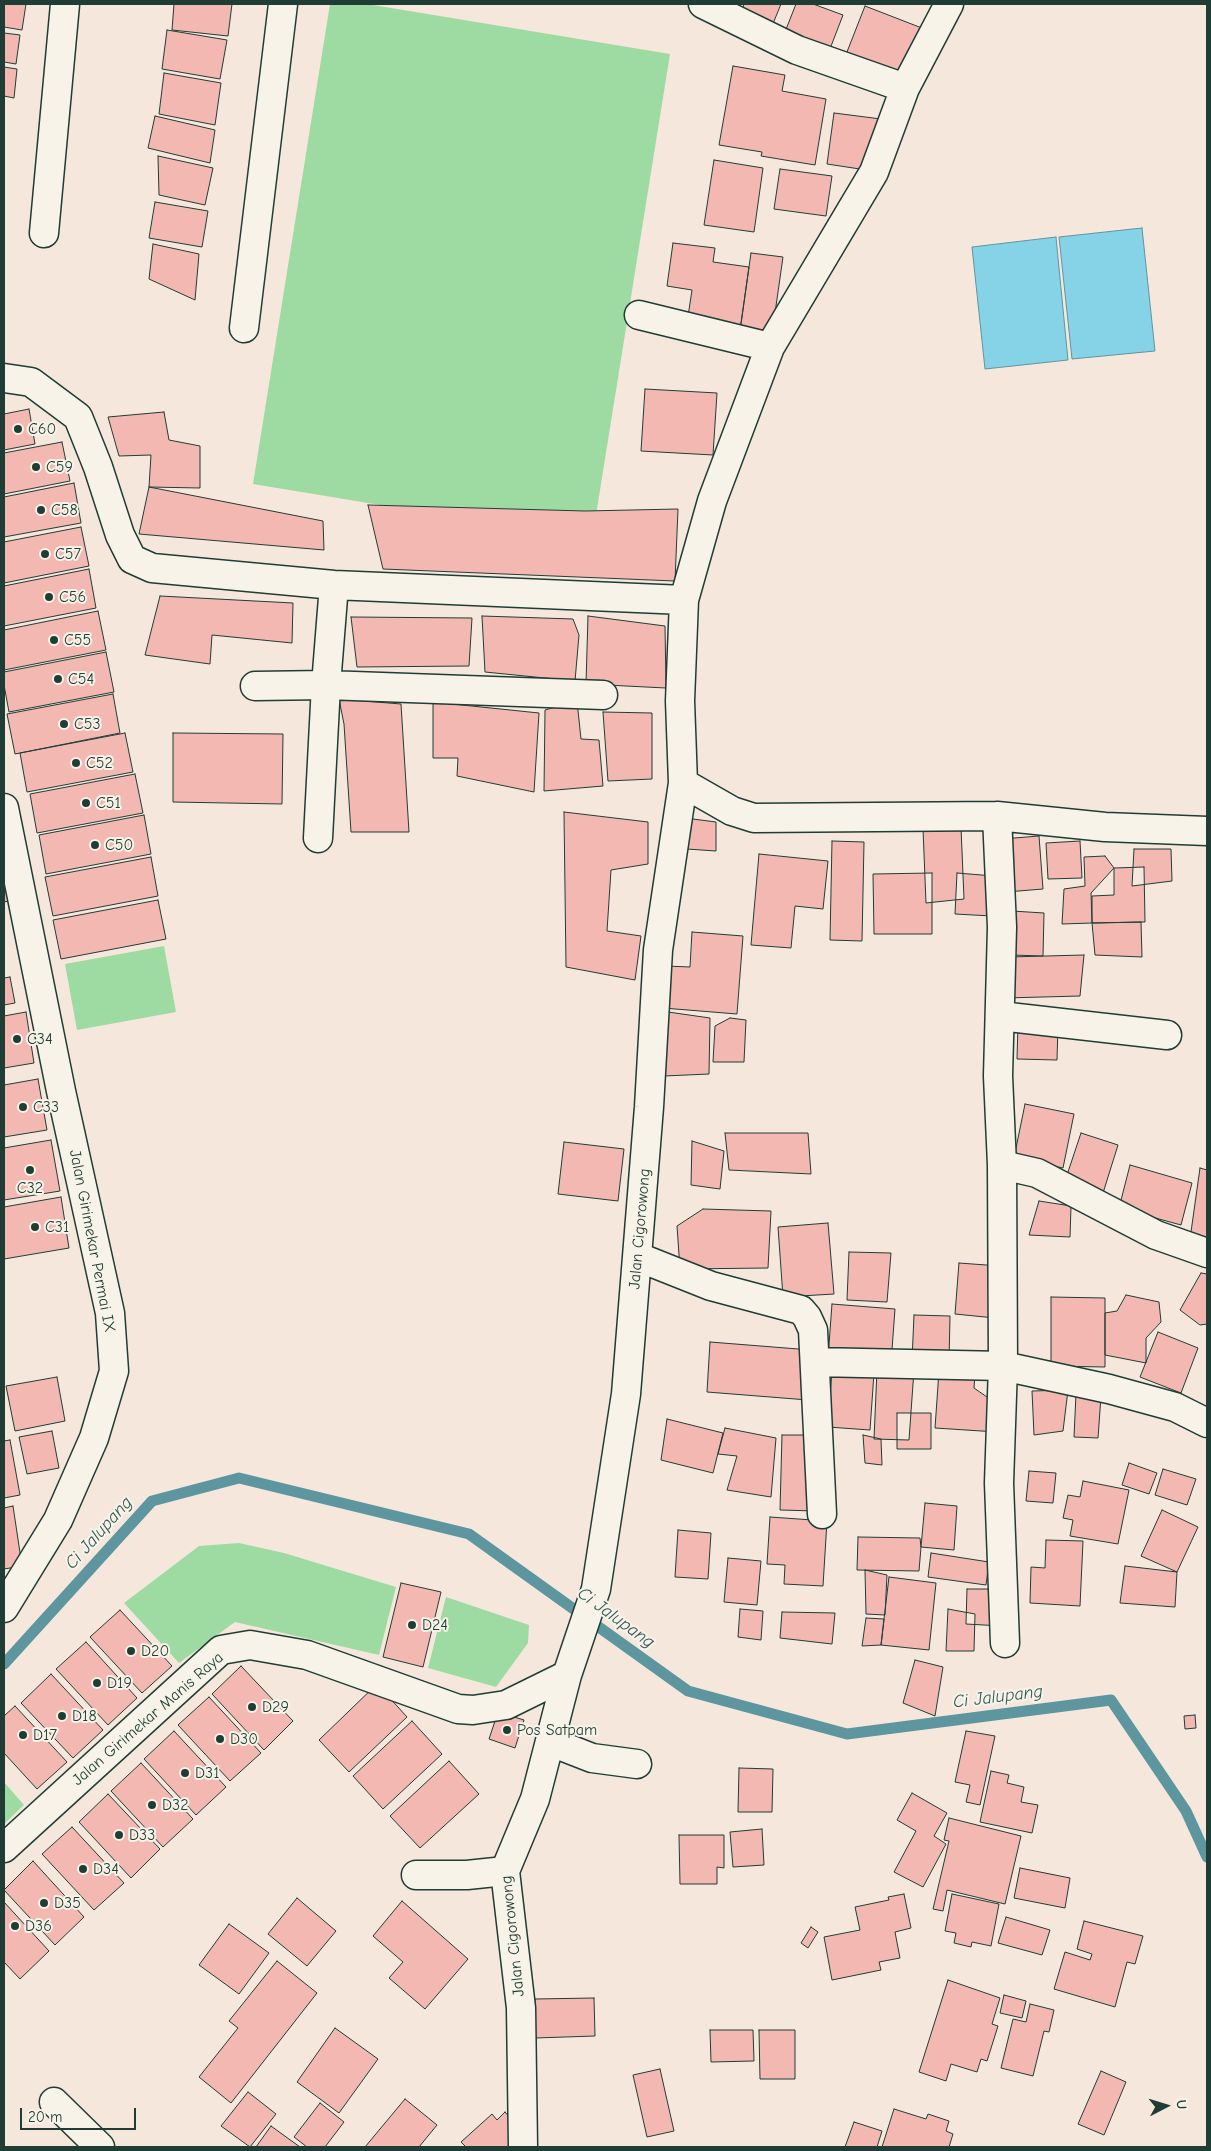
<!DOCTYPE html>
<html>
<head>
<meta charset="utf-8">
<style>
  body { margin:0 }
  #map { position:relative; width:1211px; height:2151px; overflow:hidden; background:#f6e7dd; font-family:"Comic Neue",sans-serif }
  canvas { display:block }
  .frame { position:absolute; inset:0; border:5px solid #1f3d34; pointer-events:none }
  .north { position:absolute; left:1141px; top:2081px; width:50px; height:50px; -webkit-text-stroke:4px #f7f3e8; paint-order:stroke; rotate:85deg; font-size:14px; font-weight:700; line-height:20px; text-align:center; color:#1f3d34 }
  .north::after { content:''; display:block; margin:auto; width:18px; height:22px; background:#1f3d34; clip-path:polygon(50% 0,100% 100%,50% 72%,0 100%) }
  .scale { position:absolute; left:20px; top:2108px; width:116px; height:22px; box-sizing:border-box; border:2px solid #1f3d34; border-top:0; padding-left:6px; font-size:15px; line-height:18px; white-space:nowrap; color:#1f3d34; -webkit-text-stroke:4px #f7f3e8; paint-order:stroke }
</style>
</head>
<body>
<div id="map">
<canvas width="1211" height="2151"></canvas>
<div class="frame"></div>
<div class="north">U</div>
<div class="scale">20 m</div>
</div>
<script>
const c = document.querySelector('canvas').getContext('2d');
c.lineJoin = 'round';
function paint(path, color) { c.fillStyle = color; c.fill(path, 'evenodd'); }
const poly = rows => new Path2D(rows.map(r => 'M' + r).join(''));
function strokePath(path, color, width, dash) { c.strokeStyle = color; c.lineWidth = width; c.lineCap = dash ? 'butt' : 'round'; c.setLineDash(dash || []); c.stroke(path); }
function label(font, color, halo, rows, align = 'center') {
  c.font = font + ' "Comic Neue",sans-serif'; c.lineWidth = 4; c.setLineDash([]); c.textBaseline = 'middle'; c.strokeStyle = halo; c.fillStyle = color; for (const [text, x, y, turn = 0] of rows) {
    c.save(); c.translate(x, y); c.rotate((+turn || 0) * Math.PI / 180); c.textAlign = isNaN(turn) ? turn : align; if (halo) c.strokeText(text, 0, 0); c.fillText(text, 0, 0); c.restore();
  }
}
paint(poly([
  [330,4,367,4,670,54,592,540,253,484],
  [164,946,176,1012,77,1030,65,964],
  [239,1543,284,1553,396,1587,379,1655,235,1622,179,1663,124,1603,199,1546],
  [446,1597,529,1625,528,1643,496,1687,428,1668],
  [4,1782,24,1805,4,1824]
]), '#9ddba3');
const water = poly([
  [1142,228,1155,351,1072,359,1059,237,1142,228],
  [1056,237,1068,360,985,369,972,247,1056,237]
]);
paint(water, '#86d2e6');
strokePath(water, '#5d969f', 1);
strokePath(poly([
  [4,1664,152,1501,239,1478,469,1534,688,1691,847,1734,1111,1700,1186,1811,1207,1857]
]), '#5d969f', 11);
const building = poly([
  [4,4,26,4,22,30,4,27,4,4],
  [174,4,232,4,228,36,172,30,174,4],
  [744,4,781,4,770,31,739,18,744,4],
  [796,4,813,4,843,15,828,54,783,37,796,4],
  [865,6,927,30,908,81,845,57,865,6],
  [167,30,227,40,220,79,162,69,167,30],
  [4,33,20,35,16,64,4,62,4,33],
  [733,66,785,75,782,91,826,99,815,165,761,156,762,152,719,145,733,66],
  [4,67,17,69,14,98,4,96,4,67],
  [164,73,221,83,215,125,159,114,164,73],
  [834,113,881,119,873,171,827,164,834,113],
  [155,116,215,130,210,163,148,148,155,116],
  [158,156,213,168,205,205,159,195,158,156],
  [714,160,763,168,754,232,704,225,714,160],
  [780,169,832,176,826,216,774,209,780,169],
  [155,202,208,211,202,247,149,238,155,202],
  [673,243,715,248,713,262,749,267,740,331,687,323,692,290,667,286,673,243],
  [153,244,199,254,195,300,149,279,153,244],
  [751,253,783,257,771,341,739,337,751,253],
  [645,389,717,393,713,455,641,451,645,389],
  [29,409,35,444,4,450,4,414,29,409],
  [164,412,169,440,200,446,200,488,149,487,151,455,119,456,108,417,164,412],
  [62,442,70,481,4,494,4,453,62,442],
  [74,483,81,523,4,537,4,497,74,483],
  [149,487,323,521,324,550,139,534,149,487],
  [368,505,585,511,678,509,675,581,383,569,368,505],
  [81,527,89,566,4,583,4,542,81,527],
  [89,569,96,608,4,626,4,586,89,569],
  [160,596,293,603,292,643,212,635,210,664,145,655,160,596],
  [98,611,106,650,4,670,4,630,98,611],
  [482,616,573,619,579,635,575,681,485,672,482,616],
  [588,616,665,626,666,688,586,684,588,616],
  [351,617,472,618,469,666,357,667,351,617],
  [106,652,114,692,9,712,4,685,4,672,106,652],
  [113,694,120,733,15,754,7,714,113,694],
  [339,699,401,704,409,832,351,832,344,724,339,699],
  [577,701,581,739,599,740,603,786,544,791,545,710,577,701],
  [433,702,539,713,534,792,457,776,458,758,433,758,433,702],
  [603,712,652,713,652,779,608,781,603,712],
  [125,733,133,772,27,792,20,753,125,733],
  [173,733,283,734,282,804,173,802,173,733],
  [135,774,143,813,37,833,30,794,135,774],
  [564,812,648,822,648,864,611,870,607,931,641,936,635,980,566,967,564,812],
  [144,815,151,854,46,874,39,835,144,815],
  [685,818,716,822,716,851,687,849,685,818],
  [961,827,964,899,926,903,923,829,961,827],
  [1039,836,1043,889,1006,892,1002,839,1039,836],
  [832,841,864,842,862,941,830,940,832,841],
  [1080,841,1082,878,1048,879,1046,843,1080,841],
  [1134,849,1171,849,1172,881,1132,886,1134,849],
  [759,854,828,861,823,909,795,906,791,948,751,945,759,854],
  [1105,856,1114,868,1091,893,1092,923,1062,924,1064,889,1085,886,1084,857,1105,856],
  [151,857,158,896,53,916,45,877,151,857],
  [4,865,14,900,4,902,4,865],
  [1144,867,1145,922,1092,923,1092,896,1114,895,1114,868,1144,867],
  [932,873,932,934,874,934,873,874,932,873],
  [957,873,994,876,992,916,955,914,957,873],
  [158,900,166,939,61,959,53,920,158,900],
  [1012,911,1044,913,1043,956,1011,955,1012,911],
  [1141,922,1142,957,1095,955,1092,923,1141,922],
  [692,932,743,936,737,1014,663,1008,666,966,690,967,692,932],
  [1084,955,1080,996,1005,998,1008,957,1084,955],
  [10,977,15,1003,4,1005,4,978,10,977],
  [26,1012,34,1063,4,1068,4,1016,26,1012],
  [668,1012,710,1018,709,1074,664,1076,668,1012],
  [730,1018,746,1020,744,1062,713,1062,715,1026,730,1018],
  [1018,1025,1058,1026,1057,1060,1017,1059,1018,1025],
  [38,1079,47,1130,4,1137,4,1085,38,1079],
  [1025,1104,1074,1114,1063,1168,1014,1158,1025,1104],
  [725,1133,808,1133,811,1174,729,1170,725,1133],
  [1081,1133,1118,1145,1103,1193,1065,1181,1081,1133],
  [51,1140,60,1191,4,1200,4,1148,51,1140],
  [692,1141,724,1151,720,1189,691,1185,692,1141],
  [564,1142,624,1149,618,1201,558,1194,564,1142],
  [1130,1165,1192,1183,1181,1225,1119,1208,1130,1165],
  [1200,1168,1207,1170,1207,1245,1190,1239,1200,1168],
  [61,1197,69,1248,4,1259,4,1207,61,1197],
  [1039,1201,1071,1206,1070,1237,1029,1235,1039,1201],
  [703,1209,771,1211,768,1268,680,1269,677,1226,703,1209],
  [828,1223,834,1294,783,1297,778,1227,828,1223],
  [849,1252,891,1253,887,1302,847,1300,849,1252],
  [959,1263,1000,1266,995,1318,955,1314,959,1263],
  [1201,1273,1207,1274,1207,1324,1200,1325,1180,1310,1201,1273],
  [1126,1295,1159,1302,1161,1322,1146,1338,1146,1363,1105,1355,1105,1313,1117,1311,1126,1295],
  [1051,1297,1105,1298,1105,1367,1051,1366,1051,1297],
  [832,1304,895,1309,891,1363,828,1358,832,1304],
  [914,1315,950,1316,949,1362,912,1360,914,1315],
  [1158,1332,1198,1348,1181,1393,1140,1377,1158,1332],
  [710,1342,811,1350,808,1400,707,1392,710,1342],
  [832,1370,874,1373,870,1430,828,1427,832,1370],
  [877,1370,914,1370,909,1440,874,1439,877,1370],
  [939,1371,975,1373,974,1388,987,1397,999,1398,997,1432,935,1428,939,1371],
  [57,1377,65,1421,15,1431,6,1386,57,1377],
  [1068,1390,1063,1431,1034,1435,1032,1391,1068,1390],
  [1076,1394,1101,1396,1098,1438,1074,1437,1076,1394],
  [897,1413,931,1413,931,1449,897,1449,897,1413],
  [667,1419,723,1433,713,1473,661,1460,667,1419],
  [725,1428,776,1438,771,1497,727,1490,737,1456,718,1454,725,1428],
  [52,1431,59,1468,27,1474,19,1437,52,1431],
  [782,1435,817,1435,816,1511,780,1510,782,1435],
  [863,1435,881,1439,882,1465,865,1463,863,1435],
  [10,1440,20,1495,4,1498,4,1441,10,1440],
  [1129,1463,1157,1473,1149,1494,1122,1485,1129,1463],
  [1163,1469,1196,1479,1187,1505,1155,1495,1163,1469],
  [1029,1471,1056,1473,1053,1503,1026,1501,1029,1471],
  [1083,1481,1129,1490,1118,1544,1070,1536,1073,1520,1063,1518,1068,1495,1080,1497,1083,1481],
  [925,1503,957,1506,954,1550,921,1547,925,1503],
  [13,1506,22,1566,4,1569,4,1508,13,1506],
  [1162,1510,1198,1527,1177,1572,1141,1556,1162,1510],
  [770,1517,827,1521,823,1586,784,1584,785,1565,767,1564,770,1517],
  [678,1530,711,1533,708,1579,675,1577,678,1530],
  [858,1537,920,1538,921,1547,919,1571,857,1570,858,1537],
  [1046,1540,1083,1541,1080,1606,1030,1603,1031,1567,1045,1568,1046,1540],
  [931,1553,989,1562,986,1585,928,1577,931,1553],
  [728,1558,761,1561,757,1605,724,1602,728,1558],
  [1125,1566,1177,1572,1175,1607,1120,1603,1125,1566],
  [865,1570,887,1575,885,1615,866,1614,865,1570],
  [889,1577,936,1583,929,1650,881,1645,889,1577],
  [401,1583,441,1592,423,1667,383,1657,401,1583],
  [967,1589,1003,1589,1002,1626,966,1624,967,1589],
  [740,1609,763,1611,761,1640,738,1637,740,1609],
  [948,1609,975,1614,974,1651,946,1651,948,1609],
  [120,1610,172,1666,142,1693,90,1637,120,1610],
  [782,1612,835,1613,832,1644,780,1638,782,1612],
  [866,1618,884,1619,881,1645,862,1646,866,1618],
  [86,1642,137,1698,108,1725,56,1669,86,1642],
  [915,1660,943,1667,935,1716,903,1703,915,1660],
  [241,1666,293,1721,264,1750,212,1694,241,1666],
  [51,1674,103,1730,73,1758,21,1703,51,1674],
  [377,1684,407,1717,349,1772,319,1740,377,1684],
  [209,1697,261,1753,230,1781,178,1725,209,1697],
  [15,1706,67,1762,37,1789,4,1753,4,1716,15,1706],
  [498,1712,524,1720,515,1748,489,1739,498,1712],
  [1195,1715,1196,1728,1185,1729,1184,1716,1195,1715],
  [412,1721,442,1754,383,1809,353,1776,412,1721],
  [174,1731,226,1787,196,1815,144,1759,174,1731],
  [966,1731,995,1736,980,1805,966,1802,970,1785,955,1782,966,1731],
  [449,1761,479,1794,420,1848,390,1816,449,1761],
  [141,1763,193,1819,163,1847,111,1791,141,1763],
  [739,1768,773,1769,772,1812,738,1812,739,1768],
  [991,1771,1009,1775,1007,1783,1024,1787,1021,1802,1038,1805,1032,1833,980,1822,991,1771],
  [912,1793,947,1813,934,1836,946,1844,923,1887,894,1872,916,1831,897,1820,912,1793],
  [108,1794,160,1849,131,1878,79,1822,108,1794],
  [949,1818,1021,1836,1005,1904,947,1890,943,1911,933,1909,949,1841,944,1840,949,1818],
  [72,1827,124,1883,94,1910,42,1854,72,1827],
  [762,1829,764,1865,733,1867,730,1832,762,1829],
  [679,1835,724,1835,724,1868,717,1867,717,1884,680,1884,679,1835],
  [33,1861,84,1917,55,1945,4,1890,33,1861],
  [1020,1868,1070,1878,1065,1908,1014,1898,1020,1868],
  [904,1894,911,1928,895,1932,900,1958,879,1962,881,1970,832,1980,824,1937,860,1930,855,1907,889,1900,888,1897,904,1894],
  [952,1894,999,1904,991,1946,972,1942,971,1947,954,1943,956,1933,945,1931,952,1894],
  [297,1898,336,1931,307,1966,268,1934,297,1898],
  [402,1901,468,1959,425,2009,389,1978,403,1962,373,1936,402,1901],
  [4,1902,49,1951,20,1979,4,1962,4,1902],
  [1006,1917,1050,1930,1042,1955,998,1943,1006,1917],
  [1084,1921,1143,1936,1135,1964,1127,1962,1115,2007,1054,1989,1065,1952,1090,1960,1092,1954,1077,1949,1084,1921],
  [229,1924,269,1953,239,1994,199,1965,229,1924],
  [811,1927,818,1932,808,1948,801,1943,811,1927],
  [277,1961,317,1993,231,2103,199,2077,238,2028,229,2021,277,1961],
  [948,1980,1000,1998,992,2024,998,2026,987,2061,981,2059,977,2072,951,2064,946,2081,919,2072,948,1980],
  [1004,1995,1026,2001,1022,2018,1000,2013,1004,1995],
  [594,1998,595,2036,535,2038,535,1999,594,1998],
  [1030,2004,1054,2010,1049,2032,1044,2031,1033,2076,1001,2068,1013,2019,1026,2022,1030,2004],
  [335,2028,378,2059,339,2113,297,2082,335,2028],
  [710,2030,753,2030,754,2061,711,2062,710,2030],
  [759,2030,795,2030,795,2079,760,2079,759,2030],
  [660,2069,674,2131,647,2137,633,2075,660,2069],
  [1101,2071,1126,2082,1104,2135,1078,2124,1101,2071],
  [248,2092,276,2114,250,2147,221,2126,248,2092],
  [405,2099,437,2125,419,2147,365,2147,405,2099],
  [320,2103,344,2122,325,2147,307,2147,294,2137,320,2103],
  [894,2109,926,2119,928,2114,949,2121,946,2131,953,2134,949,2147,882,2147,894,2109],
  [505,2112,517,2126,508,2135,518,2145,516,2147,466,2147,461,2142,492,2114,497,2120,505,2112],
  [854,2122,882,2131,877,2147,845,2147,854,2122],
  [271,2126,300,2147,256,2147,271,2126]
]);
paint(building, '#f3b8b1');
strokePath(building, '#1f3d34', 1);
const minor = poly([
  [703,4,797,50,905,88],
  [949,4,905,88,874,172,770,347,712,501,684,600,680,701,683,783,732,811,754,818,997,816,1105,827,1207,831],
  [44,233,65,4],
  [639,315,770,347],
  [244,328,283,4],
  [4,378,31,382,78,417,98,467,120,535,132,559,152,568,334,585,684,600],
  [334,585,326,685,603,695],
  [255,686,326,685,318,838],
  [4,808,61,1091,110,1313,114,1371,94,1438,58,1520,4,1608],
  [997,816,1002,927,998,1076,1002,1165,1003,1366,999,1483,1005,1643],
  [1000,1016,1167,1035],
  [1002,1165,1037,1173,1156,1235,1207,1253],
  [638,1257,711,1286,801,1310,807,1317,813,1330,822,1514],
  [815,1362,1003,1366,1109,1389,1175,1407,1207,1423],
  [551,1742,592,1758,637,1764],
  [4,1848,221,1650,250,1645,307,1655,458,1709,473,1710,506,1705,567,1675],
  [416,1875,467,1875,505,1871],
  [54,2102,100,2147],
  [523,2147,521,2008,505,1871,535,1799,567,1675,596,1589,626,1394,649,1107,658,950,683,783]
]);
strokePath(minor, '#1f3d34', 31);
strokePath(minor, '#f7f3e8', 28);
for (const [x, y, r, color] of [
  [18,429,5,"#1f3d34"],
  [36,467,5,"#1f3d34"],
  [41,510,5,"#1f3d34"],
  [45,554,5,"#1f3d34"],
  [49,597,5,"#1f3d34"],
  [54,640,5,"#1f3d34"],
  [58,679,5,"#1f3d34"],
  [64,724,5,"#1f3d34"],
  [76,763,5,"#1f3d34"],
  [86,803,5,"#1f3d34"],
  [95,845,5,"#1f3d34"],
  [17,1039,5,"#1f3d34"],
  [23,1107,5,"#1f3d34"],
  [30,1170,5,"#1f3d34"],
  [35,1227,5,"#1f3d34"],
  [412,1625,5,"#1f3d34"],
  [131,1651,5,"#1f3d34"],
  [97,1683,5,"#1f3d34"],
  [252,1707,5,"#1f3d34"],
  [62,1716,5,"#1f3d34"],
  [507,1730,5,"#1f3d34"],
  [23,1735,5,"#1f3d34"],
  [220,1739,5,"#1f3d34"],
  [185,1773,5,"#1f3d34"],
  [152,1805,5,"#1f3d34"],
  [119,1835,5,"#1f3d34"],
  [83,1869,5,"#1f3d34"],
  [44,1903,5,"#1f3d34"],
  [15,1926,5,"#1f3d34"]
]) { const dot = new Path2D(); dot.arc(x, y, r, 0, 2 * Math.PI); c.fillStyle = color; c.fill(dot); strokePath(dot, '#f7f3e8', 2); }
label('16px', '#1f3d34', '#f7f3e8', [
  ["C60",28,429],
  ["C59",46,467],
  ["C58",51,510],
  ["C57",55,554],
  ["C56",59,597],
  ["C55",64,640],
  ["C54",68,679],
  ["C53",74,724],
  ["C52",86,763],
  ["C51",96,803],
  ["C50",105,845],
  ["C34",27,1039],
  ["C33",33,1107],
  ["C32",30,1188,"center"],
  ["C31",45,1227],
  ["D24",422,1625],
  ["D20",141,1651],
  ["D19",107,1683],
  ["D29",262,1707],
  ["D18",72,1716],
  ["Pos Satpam",517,1730],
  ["D17",33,1735],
  ["D30",230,1739],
  ["D31",195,1773],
  ["D32",162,1805],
  ["D33",129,1835],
  ["D34",93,1869],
  ["D35",54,1903],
  ["D36",25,1926]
], 'left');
label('16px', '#1f3d34', '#f7f3e8', [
  ["Jalan Cigorowong",640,1229,-85],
  ["Jalan Girimekar Permai IX",92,1241,79],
  ["Jalan Girimekar Manis Raya",148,1719,-41],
  ["Jalan Cigorowong",513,1936,-96]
]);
label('italic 18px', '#345b58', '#f7f3e8', [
  ["Ci Jalupang",99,1533,-48],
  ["Ci Jalupang",616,1618,36],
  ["Ci Jalupang",998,1697,-7]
]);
</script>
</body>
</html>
